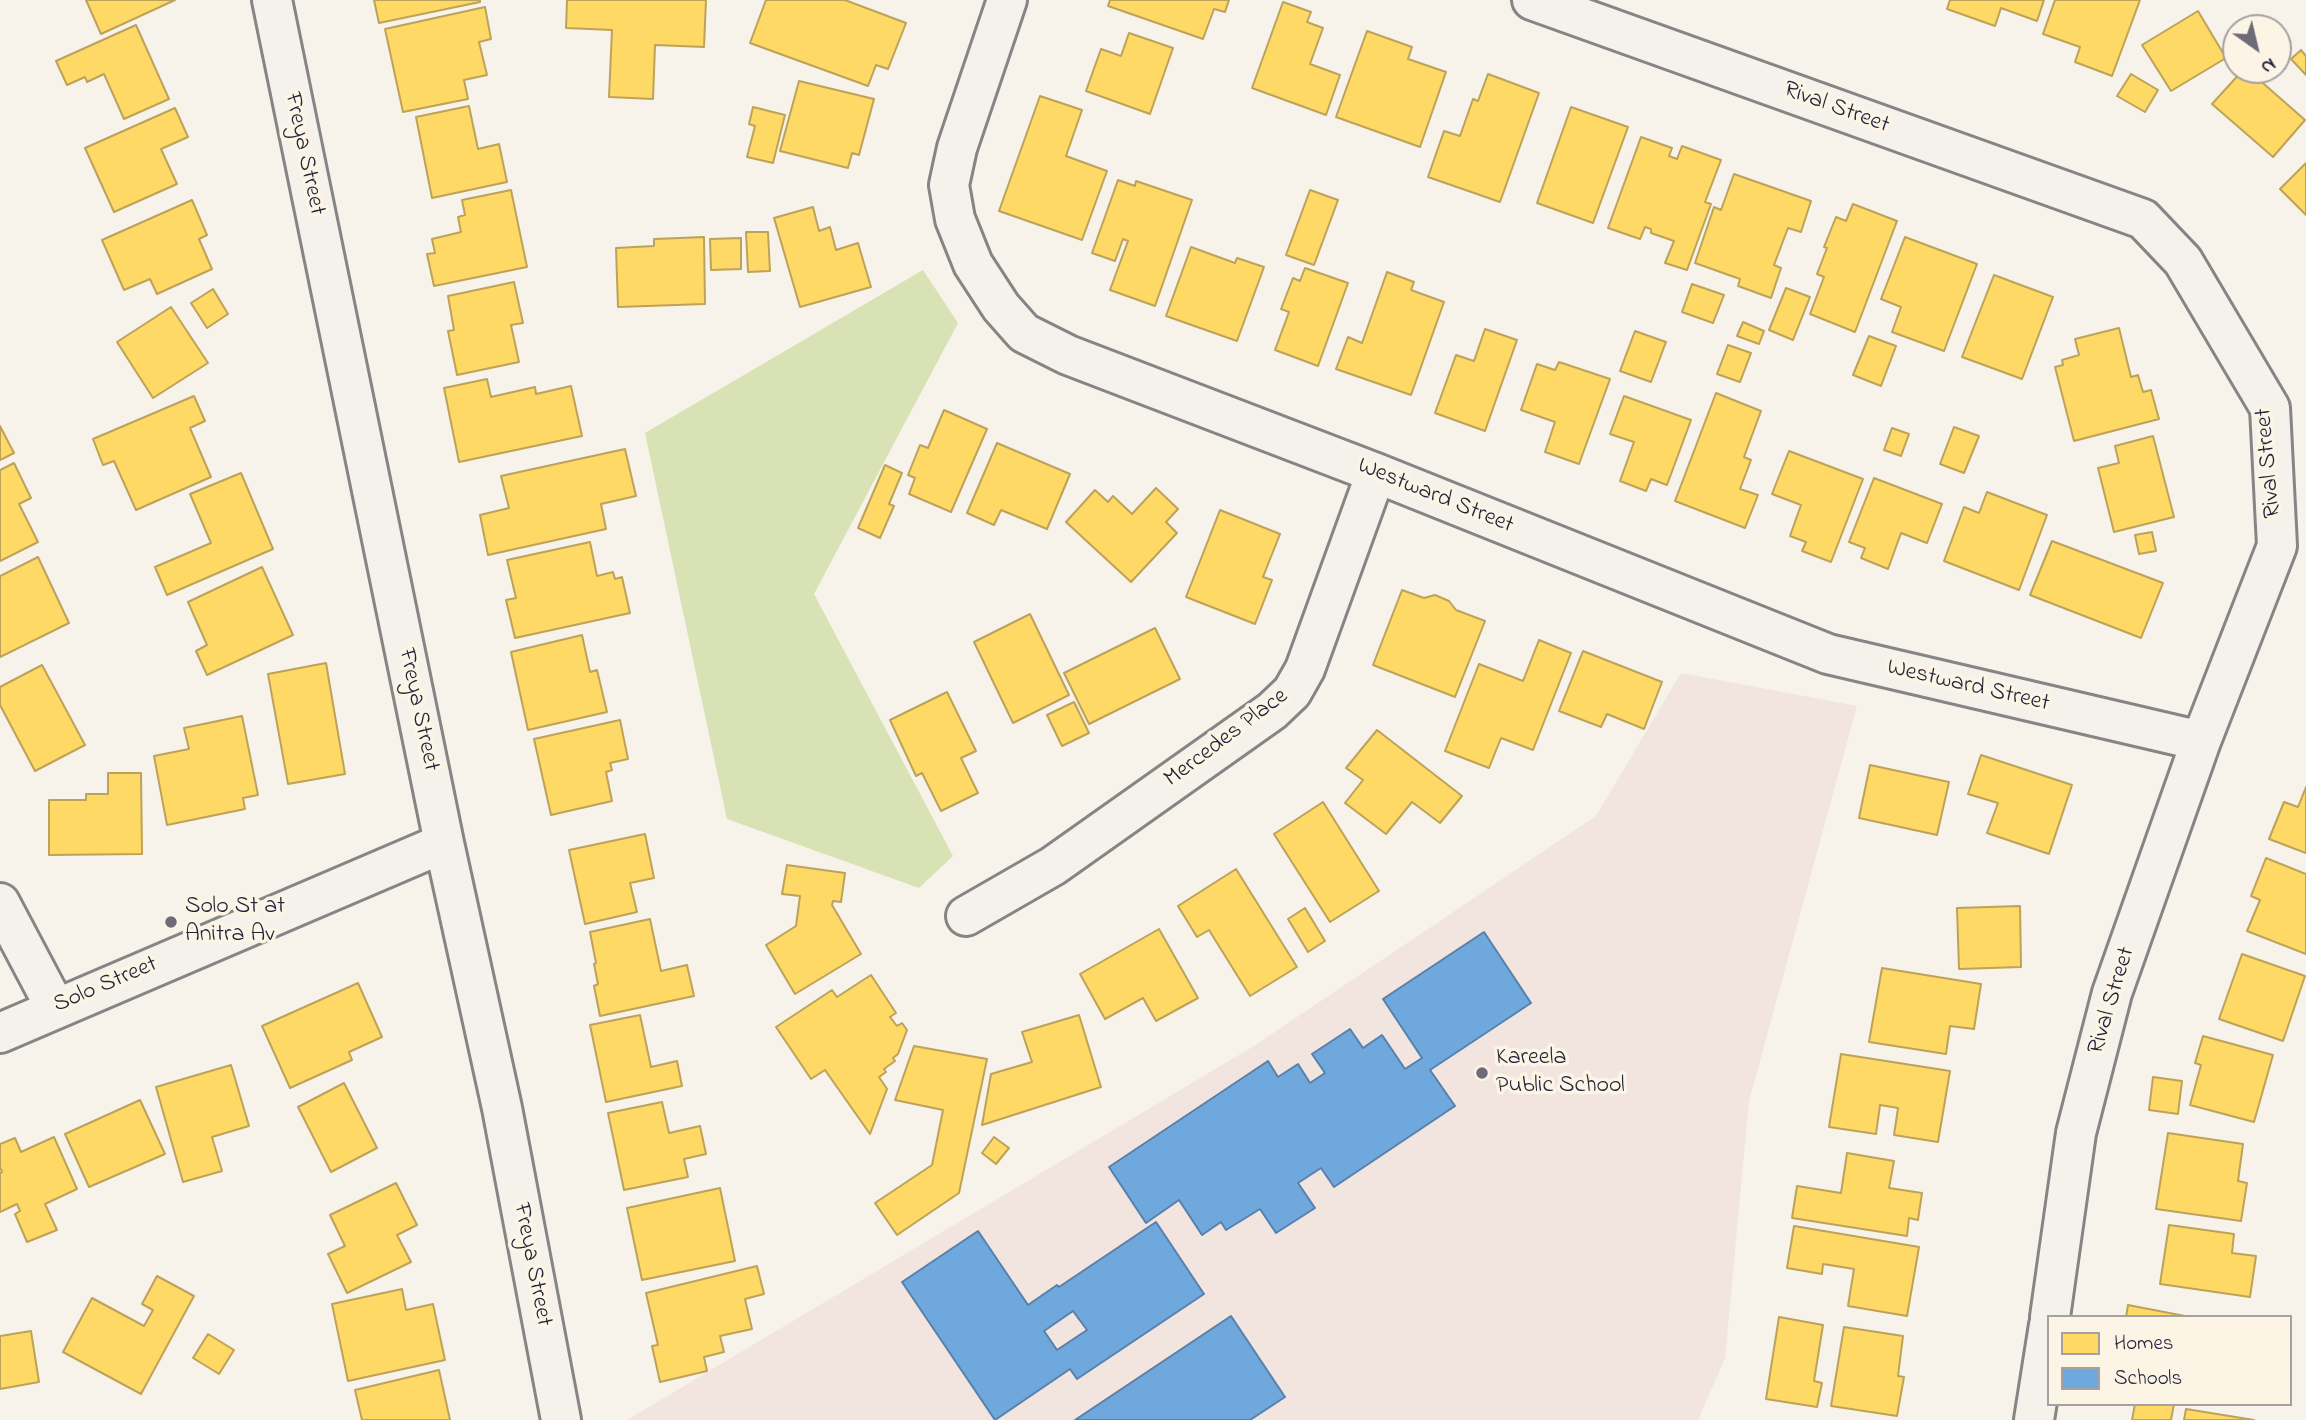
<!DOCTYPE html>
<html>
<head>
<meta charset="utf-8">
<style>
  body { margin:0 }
  #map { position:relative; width:2306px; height:1420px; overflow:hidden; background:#f7f3ea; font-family:"Indie Flower",sans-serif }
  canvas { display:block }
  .legend { position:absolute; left:2047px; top:1315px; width:245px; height:91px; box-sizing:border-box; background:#fcf5e5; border:2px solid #a5a1a1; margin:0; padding:9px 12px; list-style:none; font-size:21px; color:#22223b }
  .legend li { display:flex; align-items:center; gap:14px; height:35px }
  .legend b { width:35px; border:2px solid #a5a1a1 }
  .north { position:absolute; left:2222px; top:14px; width:70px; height:70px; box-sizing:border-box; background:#fcf5e5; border:2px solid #a5a1a1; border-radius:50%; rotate:146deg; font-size:19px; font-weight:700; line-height:28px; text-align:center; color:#22223b }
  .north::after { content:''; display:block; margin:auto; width:24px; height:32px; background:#6d6b78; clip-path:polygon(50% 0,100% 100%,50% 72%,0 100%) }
</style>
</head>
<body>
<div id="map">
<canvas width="2306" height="1420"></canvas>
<ul class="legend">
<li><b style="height:19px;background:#ffd966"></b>Homes</li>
<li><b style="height:19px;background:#6fa8dc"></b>Schools</li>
</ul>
<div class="north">N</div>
</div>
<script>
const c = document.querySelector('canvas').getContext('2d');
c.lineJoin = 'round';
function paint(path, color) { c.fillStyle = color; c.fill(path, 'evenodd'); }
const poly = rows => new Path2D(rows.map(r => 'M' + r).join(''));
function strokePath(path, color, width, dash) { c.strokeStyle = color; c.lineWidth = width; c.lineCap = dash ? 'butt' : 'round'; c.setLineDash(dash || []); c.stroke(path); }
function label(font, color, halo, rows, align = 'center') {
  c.font = font + ' "Indie Flower",sans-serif'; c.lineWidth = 7; c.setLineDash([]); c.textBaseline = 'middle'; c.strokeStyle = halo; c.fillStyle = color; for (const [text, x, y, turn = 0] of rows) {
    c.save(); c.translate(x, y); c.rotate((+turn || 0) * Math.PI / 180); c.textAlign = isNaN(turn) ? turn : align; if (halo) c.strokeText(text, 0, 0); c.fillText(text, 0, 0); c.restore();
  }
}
paint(poly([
  [1681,673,1857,706,1749,1101,1725,1358,1698,1420,627,1420,1254,1046,1596,816]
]), '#f2e4de');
paint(poly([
  [923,270,958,323,814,594,953,856,919,888,727,819,645,433]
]), '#d9e2b5');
const homes = poly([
  [86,0,175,0,101,34,86,0],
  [374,0,480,0,480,2,379,23,374,0],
  [567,0,706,0,704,47,655,45,653,99,609,97,612,30,566,28,567,0],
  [766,0,845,0,906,23,888,69,876,65,868,86,750,43,766,0],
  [1110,0,1229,0,1225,12,1214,9,1203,39,1108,6,1110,0],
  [1950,0,2044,0,2037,21,2001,8,1995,26,1947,9,1950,0],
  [2055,0,2140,0,2112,76,2075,62,2080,47,2043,34,2055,0],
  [1283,2,1311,12,1307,22,1323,28,1310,64,1340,75,1326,115,1252,88,1283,2],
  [485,7,491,39,479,42,487,75,464,80,468,99,403,112,385,29,485,7],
  [2198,11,2226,58,2171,91,2142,45,2198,11],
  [136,25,169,99,124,119,104,74,87,82,85,77,67,85,56,61,136,25],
  [1367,31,1412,47,1408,59,1446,72,1420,147,1336,117,1367,31],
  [1129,33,1173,48,1150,114,1086,91,1101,49,1121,56,1129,33],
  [2301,50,2306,56,2306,75,2291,59,2301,50],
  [2243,70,2248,70,2305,120,2273,157,2212,104,2243,70],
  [1488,74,1539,93,1500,202,1428,177,1444,131,1460,136,1473,99,1478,101,1488,74],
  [2131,74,2158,90,2145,112,2117,96,2131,74],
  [799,81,874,99,859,155,852,153,848,168,780,151,799,81],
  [1040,96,1082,110,1066,156,1107,171,1082,240,999,211,1040,96],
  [469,106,478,149,499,144,507,182,432,198,416,117,469,106],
  [753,107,785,115,773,163,747,157,755,126,749,124,753,107],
  [1571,107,1628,127,1593,223,1537,203,1571,107],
  [175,108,188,137,161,149,177,184,114,212,85,148,175,108],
  [1641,137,1672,148,1669,156,1677,159,1682,146,1721,160,1705,202,1711,204,1687,270,1665,263,1674,241,1651,233,1651,229,1645,227,1640,239,1608,228,1641,137],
  [2306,163,2306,215,2280,189,2306,163],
  [1734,174,1811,201,1801,232,1788,228,1774,265,1781,268,1771,298,1738,286,1740,279,1695,263,1714,207,1721,210,1734,174],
  [1118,180,1135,186,1136,181,1192,200,1155,306,1110,290,1128,241,1123,239,1115,261,1092,253,1118,180],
  [511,190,527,267,434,286,427,254,435,253,432,239,461,232,458,217,465,215,462,200,511,190],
  [1310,190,1338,200,1314,265,1286,255,1310,190],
  [192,200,207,235,199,239,212,269,157,294,150,279,124,290,102,240,192,200],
  [1853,204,1897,221,1855,332,1810,314,1824,277,1817,274,1827,248,1824,247,1836,217,1846,221,1853,204],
  [813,207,819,231,830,227,836,250,858,243,871,287,800,307,774,218,813,207],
  [746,232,768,232,770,271,748,272,746,232],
  [704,237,705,304,618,307,616,248,654,246,654,239,704,237],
  [1905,237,1977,264,1944,351,1892,332,1901,307,1881,299,1905,237],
  [741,238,741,269,711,270,710,239,741,238],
  [1191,247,1235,263,1237,258,1264,267,1237,341,1166,316,1191,247],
  [1305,268,1348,283,1318,366,1275,350,1289,312,1281,309,1293,278,1300,281,1305,268],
  [1387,272,1414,282,1411,290,1444,302,1411,395,1336,369,1348,337,1362,343,1387,272],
  [1994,275,2053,297,2022,379,1962,357,1994,275],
  [514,282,523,323,511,325,519,362,457,375,448,331,454,330,448,296,514,282],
  [1692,284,1724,295,1713,323,1682,312,1692,284],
  [1786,288,1810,297,1793,340,1769,330,1786,288],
  [213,289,228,314,207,328,191,303,213,289],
  [171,307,208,363,153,398,117,342,171,307],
  [1743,322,1764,331,1759,344,1737,336,1743,322],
  [2119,328,2131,377,2138,375,2143,392,2151,390,2159,419,2074,441,2055,367,2063,365,2062,360,2079,355,2075,339,2119,328],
  [1485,329,1517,340,1485,431,1435,413,1456,355,1474,361,1485,329],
  [1635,331,1666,342,1651,382,1620,371,1635,331],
  [1869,336,1896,346,1881,386,1853,375,1869,336],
  [1728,345,1751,353,1740,382,1717,374,1728,345],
  [1559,362,1610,379,1579,464,1545,452,1555,422,1521,410,1537,364,1555,370,1559,362],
  [487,379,491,397,535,387,536,394,571,386,582,436,459,462,444,388,487,379],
  [1716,393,1761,411,1744,457,1751,460,1740,489,1758,495,1745,528,1675,501,1716,393],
  [194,396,205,421,190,428,211,477,136,510,114,461,103,465,93,439,194,396],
  [1624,396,1691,420,1667,485,1651,479,1646,491,1620,481,1634,442,1610,434,1624,396],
  [944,410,987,429,951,512,909,494,915,478,908,475,920,445,928,448,944,410],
  [0,426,14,453,0,460,0,426],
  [1954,427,1979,436,1964,473,1940,464,1954,427],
  [1892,428,1909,434,1901,456,1884,450,1892,428],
  [2153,436,2174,517,2114,532,2098,468,2119,463,2115,446,2153,436],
  [997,443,1070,474,1047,529,1001,510,994,525,967,513,997,443],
  [625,449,636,496,601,504,606,529,488,555,480,515,509,508,501,476,625,449],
  [1789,451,1863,479,1831,562,1802,551,1806,542,1790,536,1801,505,1772,494,1789,451],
  [14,463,31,498,19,504,38,542,0,561,0,470,14,463],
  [885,465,902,473,889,504,894,506,880,538,858,528,885,465],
  [241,473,273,549,167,595,155,567,211,543,190,494,241,473],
  [1874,478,1942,504,1927,543,1901,533,1888,569,1861,558,1865,548,1849,542,1874,478],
  [1156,488,1178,509,1166,522,1177,533,1131,582,1066,522,1095,490,1108,502,1113,496,1132,514,1156,488],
  [1987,492,2047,515,2019,590,1944,561,1964,507,1979,513,1987,492],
  [1220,510,1280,534,1263,577,1272,580,1255,624,1186,597,1220,510],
  [2152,532,2156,551,2139,554,2135,535,2152,532],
  [2052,541,2163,583,2141,638,2030,595,2052,541],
  [590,542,597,576,613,572,615,579,622,577,630,613,515,638,506,600,516,598,507,560,590,542],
  [38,557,69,623,0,657,0,576,38,557],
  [262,567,293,635,207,675,196,651,207,645,188,602,262,567],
  [1402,590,1424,598,1435,595,1449,601,1456,610,1485,621,1455,697,1373,665,1402,590],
  [1030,614,1069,695,1013,723,974,642,1030,614],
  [1155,628,1180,679,1089,724,1064,673,1155,628],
  [582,635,590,672,597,670,607,712,528,730,511,652,582,635],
  [1539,640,1571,653,1533,750,1501,738,1489,768,1445,751,1479,664,1523,681,1539,640],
  [1583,651,1662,682,1644,729,1607,714,1601,727,1559,711,1583,651],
  [326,663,345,774,288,784,268,674,326,663],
  [42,665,85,745,35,771,0,705,0,687,42,665],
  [947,692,976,751,961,758,978,793,941,811,922,773,916,776,890,720,947,692],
  [1074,702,1089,733,1062,746,1047,715,1074,702],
  [242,716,258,795,243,798,245,809,167,825,154,756,189,749,184,728,242,716],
  [620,720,628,759,610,763,612,770,606,772,612,801,551,815,534,739,620,720],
  [1377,730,1462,796,1440,823,1412,802,1386,834,1345,803,1363,780,1346,768,1377,730],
  [1981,755,2072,785,2049,854,1987,833,1998,803,1968,794,1981,755],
  [1870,765,1949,782,1937,835,1859,818,1870,765],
  [108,773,141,773,142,854,49,855,49,800,86,800,86,794,108,794,108,773],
  [2306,787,2306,853,2269,839,2284,802,2298,807,2306,787],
  [1323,802,1379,891,1330,922,1274,834,1323,802],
  [645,834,654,878,630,883,637,912,585,924,569,850,645,834],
  [2266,858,2306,874,2306,954,2247,931,2260,900,2251,896,2266,858],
  [787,865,845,873,841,902,833,901,832,905,861,954,795,994,766,945,796,926,800,896,782,894,787,865],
  [1236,869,1297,967,1250,996,1209,930,1197,937,1178,906,1236,869],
  [2020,906,2021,967,1959,969,1957,908,2020,906],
  [1305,908,1325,941,1308,952,1288,919,1305,908],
  [650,919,661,971,687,965,694,996,600,1016,594,986,598,984,594,964,596,963,590,932,650,919],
  [1159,929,1198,998,1156,1021,1143,998,1105,1019,1080,974,1159,929],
  [2242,954,2305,976,2283,1041,2219,1019,2242,954],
  [1882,968,1981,984,1974,1029,1950,1026,1946,1054,1869,1042,1882,968],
  [871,975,896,1013,890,1017,897,1026,902,1023,907,1030,898,1054,893,1058,895,1061,884,1069,886,1072,879,1077,887,1089,870,1134,825,1070,811,1079,776,1027,832,990,837,997,871,975],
  [358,983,382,1037,349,1052,352,1060,290,1088,262,1026,358,983],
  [640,1015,651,1067,677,1061,682,1086,606,1102,590,1025,640,1015],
  [1079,1015,1101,1087,982,1125,991,1074,1032,1062,1022,1032,1079,1015],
  [2203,1036,2273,1055,2254,1122,2190,1105,2201,1065,2195,1063,2203,1036],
  [914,1046,987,1059,959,1193,897,1235,875,1203,932,1165,943,1110,895,1100,914,1046],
  [1841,1054,1950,1071,1938,1142,1894,1135,1898,1108,1880,1105,1876,1134,1829,1127,1841,1054],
  [231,1065,249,1126,212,1137,222,1171,183,1182,156,1087,231,1065],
  [2153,1077,2182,1081,2178,1114,2149,1110,2153,1077],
  [344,1083,377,1148,331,1172,298,1107,344,1083],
  [140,1100,165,1154,89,1187,65,1134,140,1100],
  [662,1102,669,1133,700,1126,706,1154,684,1159,688,1177,624,1190,608,1113,662,1102],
  [2168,1133,2243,1144,2238,1181,2247,1183,2241,1221,2156,1209,2168,1133],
  [54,1137,77,1189,45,1204,57,1230,27,1242,15,1214,20,1211,17,1204,0,1212,0,1173,2,1172,0,1167,0,1144,15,1138,21,1152,54,1137],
  [994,1137,1009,1148,996,1164,982,1153,994,1137],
  [1847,1153,1894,1161,1889,1188,1922,1193,1918,1220,1909,1218,1907,1236,1792,1218,1797,1186,1841,1193,1847,1153],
  [396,1183,417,1225,397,1235,411,1262,347,1293,328,1254,345,1246,330,1215,396,1183],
  [720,1188,735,1261,642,1280,627,1208,720,1188],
  [2169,1225,2234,1234,2232,1253,2256,1256,2250,1297,2160,1284,2169,1225],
  [1794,1226,1919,1247,1907,1316,1848,1306,1854,1269,1823,1264,1822,1274,1787,1268,1794,1226],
  [757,1266,764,1294,745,1299,752,1329,720,1336,724,1352,704,1357,707,1371,660,1382,652,1346,658,1345,646,1293,757,1266],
  [157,1276,194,1296,141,1394,63,1352,92,1298,144,1326,153,1310,142,1304,157,1276],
  [402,1289,406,1310,433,1304,445,1360,348,1381,332,1304,402,1289],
  [2128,1305,2190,1317,2126,1317,2128,1305],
  [1779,1317,1823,1325,1814,1381,1822,1383,1817,1407,1766,1399,1779,1317],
  [1844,1327,1903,1336,1898,1376,1904,1377,1897,1416,1831,1406,1844,1327],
  [31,1331,39,1382,0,1389,0,1336,31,1331],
  [208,1334,234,1350,219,1374,193,1358,208,1334],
  [439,1370,450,1420,362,1420,355,1390,439,1370],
  [2135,1404,2174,1404,2171,1420,2132,1420,2135,1404],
  [2186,1409,2254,1420,2184,1420,2186,1409]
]);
paint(homes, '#ffd966');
strokePath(homes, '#bda259', 2);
const schools = poly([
  [1484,932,1531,1003,1430,1070,1455,1106,1334,1187,1321,1168,1298,1183,1315,1208,1276,1233,1260,1209,1226,1230,1221,1222,1202,1235,1179,1200,1146,1223,1109,1167,1268,1061,1278,1077,1298,1064,1310,1083,1325,1073,1312,1054,1350,1029,1363,1048,1382,1035,1405,1069,1422,1058,1383,999,1484,932],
  [1156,1222,1204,1294,1077,1379,1070,1369,995,1420,902,1282,978,1231,1028,1305,1057,1285,1059,1287,1156,1222],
  [1073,1311,1087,1330,1057,1350,1044,1331,1073,1311],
  [1231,1316,1285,1397,1250,1420,1075,1420,1231,1316]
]);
paint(schools, '#6fa8dc');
strokePath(schools, '#5880ac', 2);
const minor = poly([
  [272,0,444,843,502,1108,561,1420],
  [1007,0,957,148,949,185,955,219,973,264,1001,307,1024,333,1068,355,1376,473,1828,654,2201,741],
  [1532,0,2143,219,2183,261,2270,408,2277,546,2201,741,2112,993,2076,1133,2050,1317],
  [0,903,55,1007],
  [966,916,1053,866,1272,711,1292,692,1305,669,1376,473],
  [0,1033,444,843],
  [2034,1420,2049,1325]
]);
strokePath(minor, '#868485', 44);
strokePath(minor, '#f5f2ec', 38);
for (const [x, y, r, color] of [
  [171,922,7,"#6d6b78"],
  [1482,1073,7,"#6d6b78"]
]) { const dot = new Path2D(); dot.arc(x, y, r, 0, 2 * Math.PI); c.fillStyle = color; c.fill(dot); strokePath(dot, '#fcf5e5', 2.5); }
label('24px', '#22223b', '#fcf5e5', [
  ["Rival Street",1836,109,20],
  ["Freya Street",303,154,78],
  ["Rival Street",2270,463,-95],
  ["Westward Street",1435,497,22],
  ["Westward Street",1968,687,13],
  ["Freya Street",417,710,78],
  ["Mercedes Place",1227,739,-37],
  ["Solo Street",106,986,-23],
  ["Rival Street",2113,1001,-73],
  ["Freya Street",531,1265,79]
]);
label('24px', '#22223b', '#fcf5e5', [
  ["Solo St at",185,908],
  ["Anitra Av",185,936],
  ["Kareela",1496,1059],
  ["Public School",1496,1087]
], 'left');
</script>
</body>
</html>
